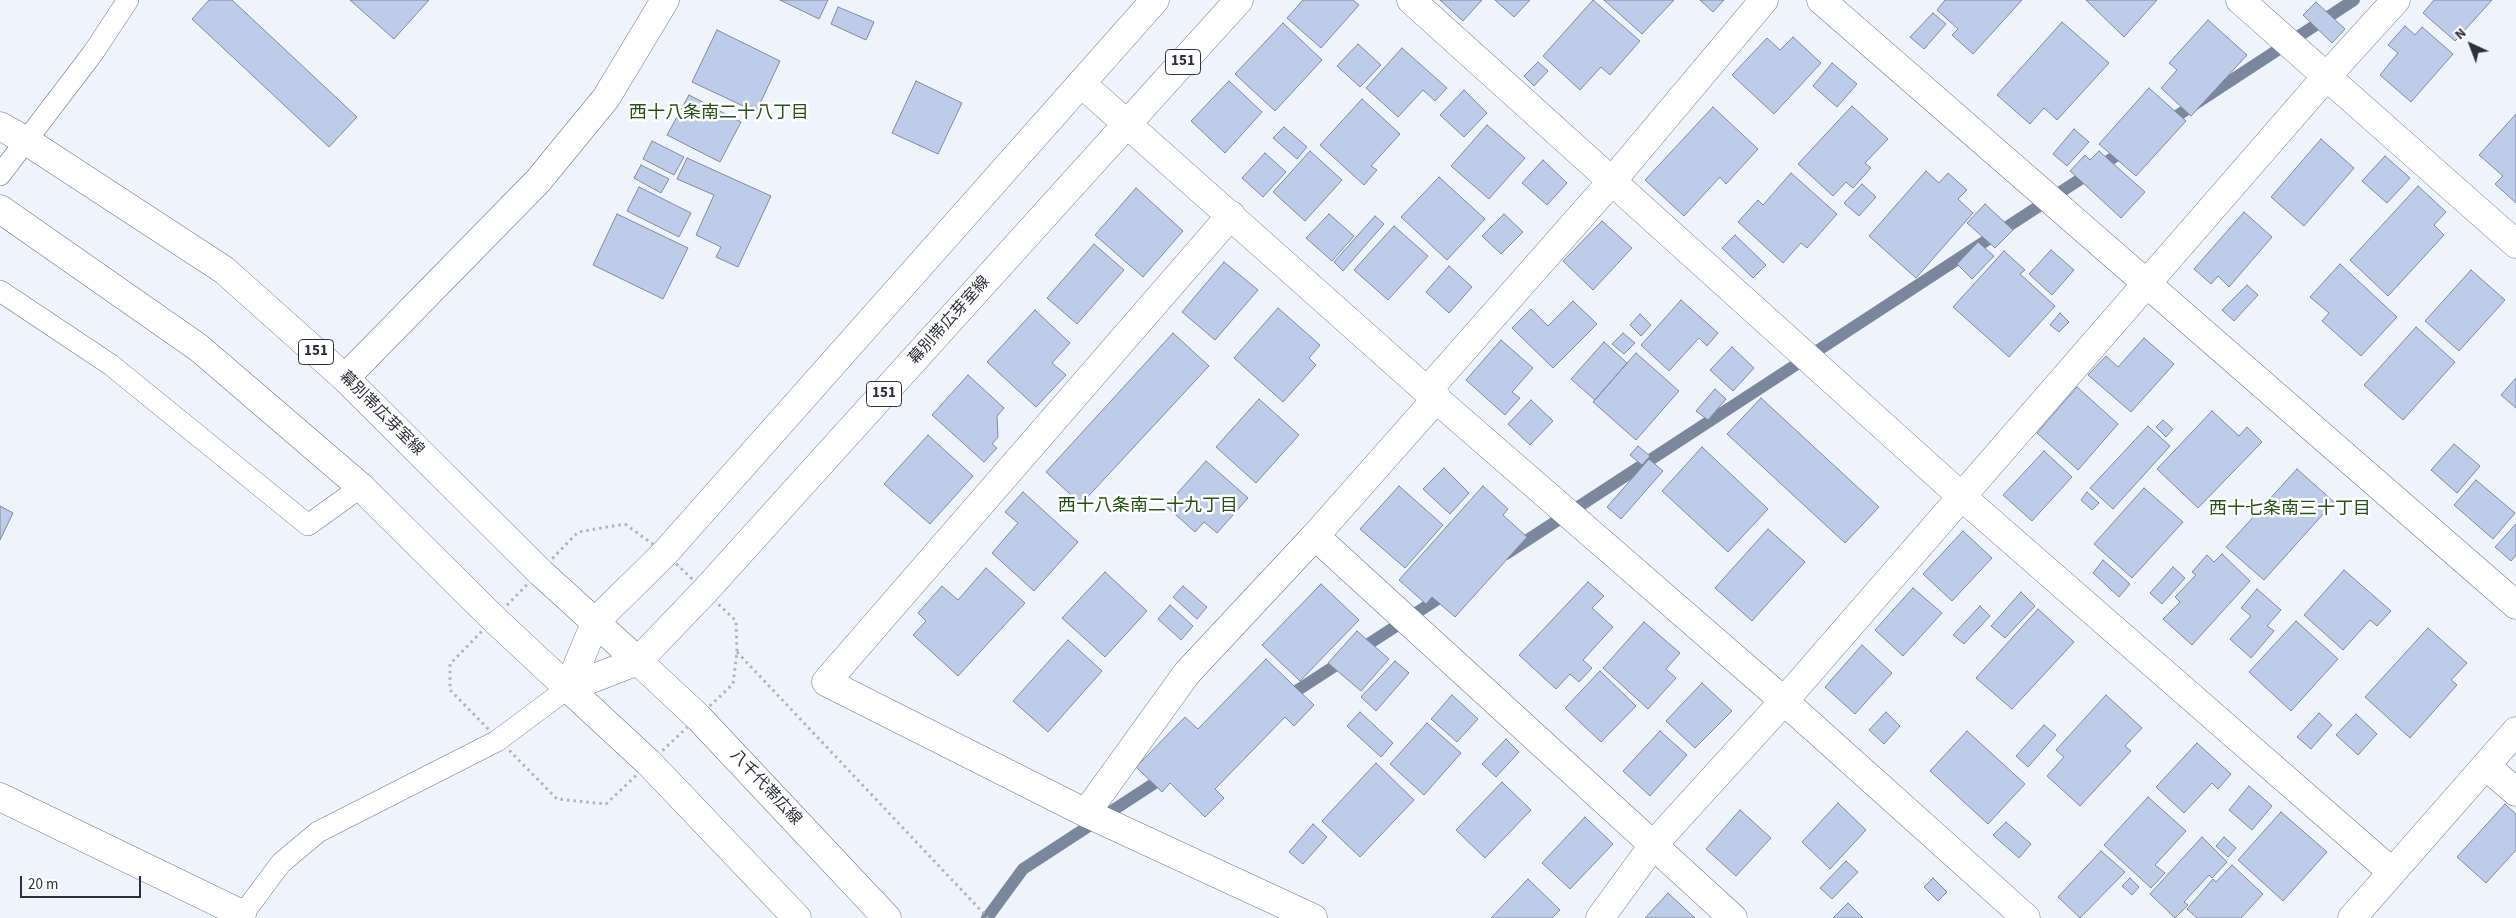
<!DOCTYPE html>
<html>
<head>
<meta charset="utf-8">
<style>
  body { margin:0 }
  #map { position:relative; width:2516px; height:918px; overflow:hidden; background:#eff4fc; font-family:"Source Sans 3",sans-serif }
  canvas { display:block }
  .north { position:absolute; left:2446px; top:20px; width:50px; height:50px; -webkit-text-stroke:4px #fff; paint-order:stroke; rotate:317deg; font-size:14px; font-weight:700; line-height:20px; text-align:center; color:#2c3038 }
  .north::after { content:''; display:block; margin:auto; width:18px; height:22px; background:#2c3038; clip-path:polygon(50% 0,100% 100%,50% 72%,0 100%) }
  .scale { position:absolute; left:20px; top:876px; width:121px; height:22px; box-sizing:border-box; border:2px solid #2c3038; border-top:0; padding-left:6px; font-size:15px; line-height:18px; white-space:nowrap; color:#2c3038; -webkit-text-stroke:4px #fff; paint-order:stroke }
</style>
</head>
<body>
<div id="map">
<canvas width="2516" height="918"></canvas>
<div class="north">N</div>
<div class="scale">20 m</div>
</div>
<script>
const c = document.querySelector('canvas').getContext('2d');
c.lineJoin = 'round';
const poly = rows => new Path2D(rows.map(r => 'M' + r).join(''));
function strokePath(path, color, width, dash) { c.strokeStyle = color; c.lineWidth = width; c.lineCap = dash ? 'butt' : 'round'; c.setLineDash(dash || []); c.stroke(path); }
function paint(path, color) { c.fillStyle = color; c.fill(path, 'evenodd'); }
function label(font, color, halo, rows, align = 'center') {
  c.font = font + ' "Source Sans 3","Noto Sans JP",sans-serif'; c.lineWidth = 5; c.setLineDash([]); c.textBaseline = 'middle'; c.strokeStyle = halo; c.fillStyle = color; for (const [text, x, y, turn = 0] of rows) {
    c.save(); c.translate(x, y); c.rotate((+turn || 0) * Math.PI / 180); c.textAlign = isNaN(turn) ? turn : align; if (halo) c.strokeText(text, 0, 0); c.fillText(text, 0, 0); c.restore();
  }
}
strokePath(poly([
  [2166,123,2354,0],
  [1506,554,2128,148],
  [1284,699,1450,591],
  [987,918,1023,869,1167,775]
]), '#7b879c', 12);
const building = poly([
  [209,0,232,0,357,117,329,147,192,19,209,0],
  [350,0,429,0,394,39,350,0],
  [780,0,828,0,819,19,780,0],
  [1303,0,1353,0,1359,5,1321,48,1287,18,1303,0],
  [1440,0,1482,0,1463,21,1440,0],
  [1495,0,1530,0,1514,17,1495,0],
  [1593,0,1640,41,1610,75,1601,67,1580,90,1543,56,1593,0],
  [1604,0,1674,0,1642,34,1604,0],
  [1700,0,1724,0,1713,12,1700,0],
  [1945,0,2022,0,1973,54,1952,35,1958,29,1937,10,1945,0],
  [2086,0,2157,0,2124,37,2086,0],
  [2434,0,2492,0,2455,41,2423,13,2434,0],
  [2316,2,2345,29,2332,43,2303,15,2316,2],
  [838,7,874,22,866,40,831,24,838,7],
  [1933,13,1946,24,1924,49,1910,37,1933,13],
  [2208,20,2247,55,2191,116,2161,88,2177,70,2169,63,2208,20],
  [2062,22,2109,63,2057,120,2044,108,2030,124,1997,95,2062,22],
  [1283,23,1322,60,1275,111,1235,74,1283,23],
  [2405,26,2415,35,2422,27,2453,54,2411,102,2380,75,2398,53,2388,45,2405,26],
  [717,30,780,61,756,112,692,82,717,30],
  [1793,37,1821,63,1774,114,1732,75,1767,38,1780,50,1793,37],
  [1358,44,1381,65,1360,87,1337,66,1358,44],
  [1402,48,1447,88,1435,101,1423,90,1398,117,1366,88,1402,48],
  [1538,62,1548,71,1534,86,1524,76,1538,62],
  [1832,63,1857,84,1837,107,1813,86,1832,63],
  [916,81,962,103,938,154,892,133,916,81],
  [1229,81,1262,112,1225,153,1191,121,1229,81],
  [2149,88,2186,121,2136,176,2099,144,2149,88],
  [1464,90,1487,113,1464,137,1440,115,1464,90],
  [689,95,741,122,720,162,667,135,689,95],
  [1362,99,1400,134,1371,166,1377,170,1364,185,1320,145,1362,99],
  [1852,106,1888,139,1865,163,1871,168,1853,188,1846,182,1833,196,1798,164,1852,106],
  [1713,107,1758,149,1726,184,1720,177,1684,216,1645,180,1713,107],
  [2516,114,2516,203,2495,184,2503,176,2479,155,2516,114],
  [1487,125,1525,158,1489,199,1451,166,1487,125],
  [1284,127,1307,147,1297,159,1273,138,1284,127],
  [2074,129,2089,142,2067,166,2053,154,2074,129],
  [2321,139,2354,168,2304,226,2271,197,2321,139],
  [652,141,684,157,674,175,643,159,652,141],
  [1310,151,1342,180,1305,221,1273,192,1310,151],
  [2099,151,2145,192,2121,218,2070,171,2085,155,2090,160,2099,151],
  [1265,153,1286,172,1263,197,1242,178,1265,153],
  [2385,156,2410,178,2387,203,2362,181,2385,156],
  [687,158,771,196,738,267,716,257,721,247,696,235,714,195,677,179,687,158],
  [1543,160,1567,183,1547,205,1522,183,1543,160],
  [641,165,669,179,661,193,634,178,641,165],
  [1926,171,1939,183,1948,173,1967,190,1958,199,1973,213,1916,278,1869,236,1926,171],
  [1791,173,1837,214,1807,248,1801,243,1783,263,1738,222,1758,200,1763,205,1791,173],
  [1439,177,1485,219,1447,260,1401,217,1439,177],
  [1862,184,1876,197,1859,216,1844,203,1862,184],
  [2418,186,2446,212,2434,225,2444,235,2388,296,2350,260,2418,186],
  [639,187,691,213,679,237,627,211,639,187],
  [1136,188,1183,231,1143,277,1095,235,1136,188],
  [1985,204,2013,230,1995,248,1967,223,1985,204],
  [2244,212,2272,237,2229,287,2218,276,2211,284,2194,269,2244,212],
  [617,214,688,248,663,299,593,265,617,214],
  [1329,214,1354,236,1332,261,1306,238,1329,214],
  [1504,214,1523,232,1501,254,1482,236,1504,214],
  [1375,216,1384,224,1343,271,1334,262,1375,216],
  [1602,221,1632,248,1593,290,1563,261,1602,221],
  [1394,226,1428,256,1388,300,1354,270,1394,226],
  [1735,235,1766,265,1753,278,1722,248,1735,235],
  [1978,242,1994,256,1972,279,1957,264,1978,242],
  [1094,244,1124,270,1077,324,1047,298,1094,244],
  [2051,250,2074,270,2052,295,2029,274,2051,250],
  [2004,251,2025,270,2020,274,2055,306,2009,357,1953,307,2004,251],
  [1224,262,1258,290,1215,340,1182,312,1224,262],
  [2340,264,2397,317,2361,356,2322,321,2329,313,2310,297,2340,264],
  [1449,266,1472,287,1449,313,1426,292,1449,266],
  [2471,270,2505,300,2459,351,2425,321,2471,270],
  [2247,285,2258,295,2234,321,2222,310,2247,285],
  [1681,300,1718,333,1707,346,1699,338,1669,371,1641,345,1681,300],
  [1573,301,1597,324,1553,368,1512,328,1531,309,1548,326,1573,301],
  [1278,308,1320,345,1309,358,1316,365,1283,402,1234,358,1278,308],
  [1035,310,1070,343,1052,363,1066,375,1036,407,987,362,1035,310],
  [2060,313,2069,322,2059,332,2050,325,2060,313],
  [1640,314,1651,325,1641,336,1630,325,1640,314],
  [2416,327,2455,362,2403,420,2364,385,2416,327],
  [1173,333,1209,366,1081,504,1046,472,1173,333],
  [1623,333,1635,343,1624,354,1612,344,1623,333],
  [2144,338,2174,364,2131,412,2088,375,2106,356,2118,367,2144,338],
  [1501,340,1533,368,1512,392,1520,398,1505,415,1466,380,1501,340],
  [1604,342,1627,363,1595,400,1571,379,1604,342],
  [1732,347,1754,368,1733,391,1710,370,1732,347],
  [1636,353,1679,391,1636,440,1593,402,1636,353],
  [968,375,1004,408,997,416,998,437,992,444,997,448,984,462,932,415,968,375],
  [2516,378,2516,408,2501,395,2516,378],
  [2077,387,2118,424,2078,470,2037,433,2077,387],
  [1715,389,1726,399,1708,420,1696,411,1715,389],
  [1761,398,1879,507,1845,543,1727,434,1761,398],
  [1259,399,1299,435,1256,483,1216,447,1259,399],
  [1531,400,1553,421,1530,445,1508,424,1531,400],
  [2212,411,2239,436,2247,427,2262,442,2198,508,2157,469,2212,411],
  [2163,420,2173,429,2166,437,2156,427,2163,420],
  [2148,426,2170,446,2113,509,2090,488,2148,426],
  [928,435,973,476,930,524,884,484,928,435],
  [2454,444,2480,466,2457,493,2431,470,2454,444],
  [1638,446,1650,456,1642,465,1630,455,1638,446],
  [1702,447,1768,509,1728,552,1662,491,1702,447],
  [2044,451,2072,477,2032,521,2003,495,2044,451],
  [1649,459,1663,471,1621,519,1607,507,1649,459],
  [1206,461,1248,498,1217,533,1204,522,1195,532,1166,506,1206,461],
  [1444,468,1469,493,1450,514,1423,489,1444,468],
  [2297,469,2334,502,2264,580,2226,547,2297,469],
  [2476,480,2515,513,2493,539,2454,505,2476,480],
  [1399,486,1443,525,1405,568,1360,529,1399,486],
  [1483,486,1508,509,1503,515,1527,537,1455,617,1432,597,1426,604,1399,580,1483,486],
  [2144,488,2183,522,2132,578,2094,544,2144,488],
  [1023,492,1078,542,1034,591,992,553,1018,523,1005,512,1023,492],
  [2087,492,2099,503,2092,510,2081,500,2087,492],
  [0,506,13,513,0,540,0,506],
  [2516,524,2516,555,2511,561,2495,547,2516,524],
  [1768,529,1805,562,1752,621,1715,588,1768,529],
  [1963,531,1992,558,1952,601,1923,574,1963,531],
  [2222,554,2250,581,2192,645,2163,619,2180,602,2175,597,2196,575,2192,572,2207,555,2214,562,2222,554],
  [2103,560,2130,584,2119,597,2093,573,2103,560],
  [2173,567,2185,578,2162,604,2150,593,2173,567],
  [986,568,1025,603,958,676,913,635,926,621,918,613,942,586,958,600,986,568],
  [2344,570,2391,611,2377,626,2370,620,2343,650,2304,615,2344,570],
  [1105,572,1147,611,1105,657,1062,618,1105,572],
  [1588,582,1604,596,1592,608,1613,627,1583,660,1592,668,1579,682,1570,674,1556,689,1519,655,1588,582],
  [1321,584,1359,620,1300,681,1262,645,1321,584],
  [1183,586,1207,607,1197,619,1173,597,1183,586],
  [1913,588,1942,613,1903,656,1875,630,1913,588],
  [2257,589,2281,610,2267,626,2274,631,2251,658,2230,639,2251,616,2241,608,2257,589],
  [2021,592,2035,606,2005,638,1991,626,2021,592],
  [1170,605,1193,626,1181,640,1158,619,1170,605],
  [1980,606,1990,616,1964,644,1953,635,1980,606],
  [2038,609,2074,642,2012,709,1976,678,2038,609],
  [2296,621,2338,659,2291,711,2249,672,2296,621],
  [1644,622,1680,653,1666,669,1676,678,1648,709,1603,668,1644,622],
  [2428,628,2467,663,2451,680,2457,685,2410,738,2365,697,2428,628],
  [1357,631,1389,659,1361,691,1328,663,1357,631],
  [1068,640,1102,671,1048,732,1013,701,1068,640],
  [1862,645,1892,673,1855,714,1825,687,1862,645],
  [1266,659,1314,705,1294,726,1285,717,1215,789,1224,798,1205,817,1170,783,1162,792,1136,767,1185,717,1198,729,1266,659],
  [1395,661,1409,673,1376,711,1361,697,1395,661],
  [1600,671,1636,706,1601,742,1565,708,1600,671],
  [1702,683,1732,711,1695,748,1666,721,1702,683],
  [1452,695,1478,719,1457,742,1431,719,1452,695],
  [2106,695,2142,728,2125,746,2131,751,2080,806,2047,776,2064,757,2056,750,2106,695],
  [1360,712,1393,743,1381,757,1347,726,1360,712],
  [1886,712,1900,726,1884,744,1869,730,1886,712],
  [2319,713,2332,725,2311,749,2297,737,2319,713],
  [2356,714,2377,734,2358,755,2336,735,2356,714],
  [1427,723,1461,753,1424,795,1390,764,1427,723],
  [2044,725,2056,735,2028,767,2016,756,2044,725],
  [1660,731,1687,755,1650,796,1623,771,1660,731],
  [1967,731,2025,784,1988,824,1930,771,1967,731],
  [1506,739,1519,752,1496,777,1482,764,1506,739],
  [2197,743,2231,774,2218,789,2212,783,2184,813,2156,787,2197,743],
  [1376,763,1414,800,1360,857,1322,821,1376,763],
  [1502,782,1531,810,1485,858,1456,830,1502,782],
  [2249,786,2272,806,2252,830,2229,810,2249,786],
  [2148,797,2186,831,2155,865,2165,873,2151,888,2104,845,2148,797],
  [1838,803,1866,830,1830,869,1802,842,1838,803],
  [2505,804,2516,814,2516,850,2486,883,2457,857,2505,804],
  [1740,810,1771,838,1736,876,1706,849,1740,810],
  [2281,812,2327,852,2283,901,2238,860,2281,812],
  [1585,817,1613,844,1570,889,1542,863,1585,817],
  [2006,822,2031,844,2019,858,1993,835,2006,822],
  [1313,824,1327,837,1303,864,1289,852,1313,824],
  [2202,837,2227,862,2212,878,2209,875,2184,902,2188,905,2175,918,2150,894,2202,837],
  [2224,837,2236,848,2228,857,2216,846,2224,837],
  [2101,851,2125,872,2080,918,2058,897,2101,851],
  [1846,861,1858,872,1832,899,1820,888,1846,861],
  [2232,865,2263,894,2241,918,2197,918,2187,909,2213,879,2216,882,2232,865],
  [1933,878,1947,892,1938,901,1924,887,1933,878],
  [2130,878,2139,887,2132,895,2122,886,2130,878],
  [1528,879,1560,910,1552,918,1491,918,1528,879],
  [1668,893,1695,918,1645,918,1668,893],
  [1848,903,1863,918,1833,918,1848,903]
]);
paint(building, '#bdcde9');
strokePath(building, '#808a9d', 1);
const lane = poly([
  [0,175,93,53,128,0],
  [0,291,111,365,308,525,361,487],
  [240,918,281,863,318,832,497,741,568,688]
]);
const street = poly([
  [1411,0,1961,496,2392,872],
  [1821,0,2516,605],
  [2240,0,2516,244],
  [1082,84,1427,391,1784,701,2026,918],
  [1231,215,826,682,1086,813,1313,918],
  [345,378,538,181,606,98,665,0],
  [1427,391,1612,181,1764,0],
  [1315,536,1733,918],
  [2486,766,2516,792],
  [0,797,242,914],
  [1086,813,1187,673,1315,536,1437,398],
  [1600,918,1654,844,1784,701,2326,77,2396,0],
  [2352,918,2516,731]
]);
const secondary = poly([
  [638,661,698,717,887,918],
  [568,688,649,763,797,918]
]);
const primary = poly([
  [0,126,25,140,224,270,345,378,540,572,638,661],
  [0,209,199,348,361,487,494,619,568,688],
  [568,688,638,661,705,591,1239,0],
  [568,688,596,621,665,553,1155,0]
]);
strokePath(lane, '#6c7689', 22);
strokePath(street, '#6c7689', 29);
strokePath(secondary, '#6c7689', 29);
strokePath(primary, '#6c7689', 29);
strokePath(poly([
  [625,524,665,553,736,621,737,652,733,684,606,804,557,799,450,690,450,664,578,532,625,524],
  [737,652,988,918]
]), '#afb4bc', 3, [2.5, 4]);
strokePath(lane, '#fff', 21);
strokePath(street, '#fff', 28);
strokePath(secondary, '#fff', 28);
strokePath(primary, '#fff', 28);
for (const [x, y, w] of [
  [1183,62,35],
  [316,352,35],
  [884,394,35]
]) { const box = new Path2D(); box.roundRect(x - w / 2, y - 12.5, w, 25, 4); c.fillStyle = '#fff'; c.fill(box); strokePath(box, '#2c3038', 1); }
label('bold 15px', '#2c3038', null, [
  ["151",1183,62],
  ["151",316,352],
  ["151",884,394]
]);
label('16px', '#2c3038', '#fff', [
  ["幕別帯広芽室線",950,321,-48],
  ["幕別帯広芽室線",381,414,45],
  ["八千代帯広線",765,788,47]
]);
label('18px', '#275116', '#fff', [
  ["西十八条南二十八丁目",719,114],
  ["西十八条南二十九丁目",1148,507],
  ["西十七条南三十丁目",2290,510]
]);
</script>
</body>
</html>
